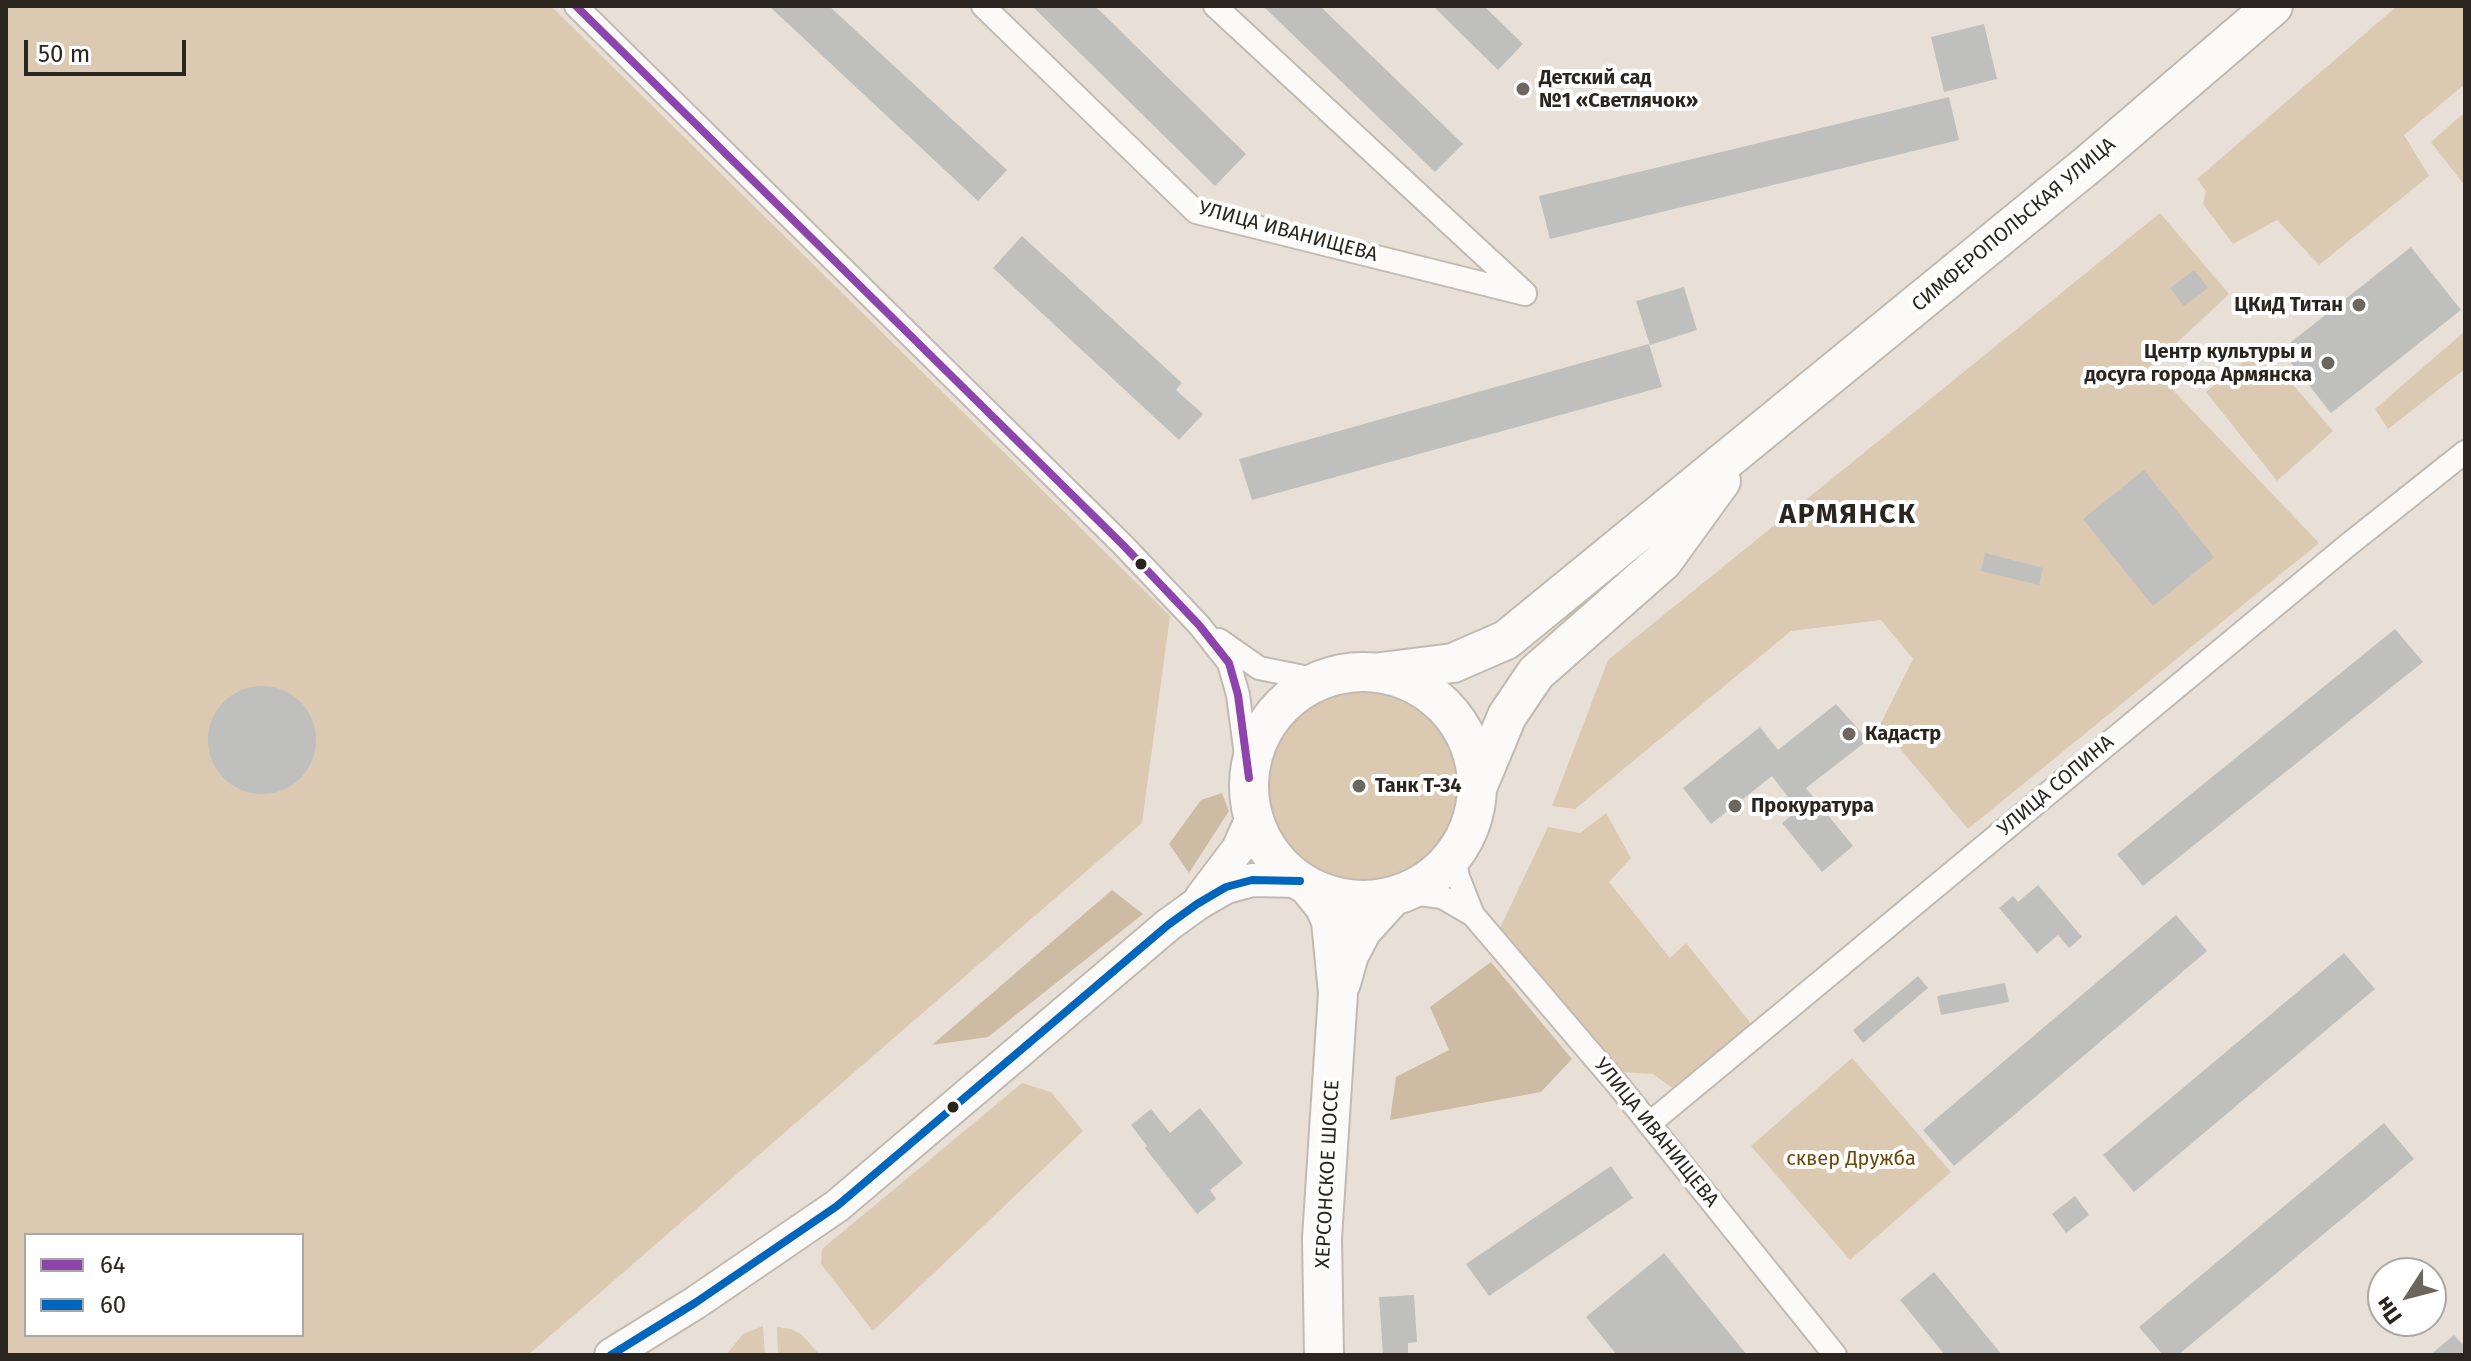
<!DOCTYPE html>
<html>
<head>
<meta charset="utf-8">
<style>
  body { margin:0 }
  #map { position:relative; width:2471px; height:1361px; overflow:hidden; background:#e8e0d7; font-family:"Fira Sans",sans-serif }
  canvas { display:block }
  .frame { position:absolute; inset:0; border:8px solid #2a251e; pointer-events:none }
  .legend { position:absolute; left:24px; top:1233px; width:280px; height:104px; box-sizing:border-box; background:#fff; border:2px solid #aaa8a5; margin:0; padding:10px 14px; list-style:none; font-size:24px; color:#2a251e }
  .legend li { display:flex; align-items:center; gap:16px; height:40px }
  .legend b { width:40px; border:2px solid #aaa8a5 }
  .north { position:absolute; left:2367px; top:1257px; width:80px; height:80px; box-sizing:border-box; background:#fff; border:2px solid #aaa8a5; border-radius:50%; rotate:234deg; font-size:22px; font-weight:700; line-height:32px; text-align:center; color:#2a251e }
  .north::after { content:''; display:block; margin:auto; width:28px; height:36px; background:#6c665f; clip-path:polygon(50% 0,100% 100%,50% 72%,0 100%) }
  .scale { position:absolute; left:24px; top:40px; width:162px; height:36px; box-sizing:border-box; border:4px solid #2a251e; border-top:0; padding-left:10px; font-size:24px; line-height:28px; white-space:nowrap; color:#2a251e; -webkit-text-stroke:6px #fff; paint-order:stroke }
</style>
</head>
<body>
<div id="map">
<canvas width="2471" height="1361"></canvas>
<div class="frame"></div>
<ul class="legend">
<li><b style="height:10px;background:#8e44ad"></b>64</li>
<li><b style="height:10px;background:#0065bd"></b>60</li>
</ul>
<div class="north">Пн</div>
<div class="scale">50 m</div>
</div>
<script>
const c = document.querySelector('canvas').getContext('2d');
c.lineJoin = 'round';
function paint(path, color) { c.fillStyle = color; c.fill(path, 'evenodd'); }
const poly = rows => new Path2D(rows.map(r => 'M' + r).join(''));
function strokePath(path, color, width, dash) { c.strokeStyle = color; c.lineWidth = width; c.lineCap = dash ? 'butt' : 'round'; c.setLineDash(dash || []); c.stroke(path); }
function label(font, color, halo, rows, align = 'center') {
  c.font = font + ' "Fira Sans",sans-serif'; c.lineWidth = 8; c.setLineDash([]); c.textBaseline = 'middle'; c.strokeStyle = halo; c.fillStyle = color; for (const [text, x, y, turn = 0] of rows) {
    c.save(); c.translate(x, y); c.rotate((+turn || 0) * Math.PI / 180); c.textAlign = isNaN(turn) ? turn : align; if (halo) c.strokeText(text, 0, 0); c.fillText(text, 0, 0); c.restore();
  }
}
paint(poly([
  [6,6,551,6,1170,616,1142,823,528,1355,6,1355],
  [302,1235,302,1335,26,1335,26,1235],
  [2397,6,2465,6,2465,84,2404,135,2429,176,2319,265,2277,220,2233,244,2203,204,2206,191,2197,179],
  [2465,112,2465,186,2431,142],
  [2160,213,2229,294,2151,367,2319,543,1968,829,1880,725,1913,659,1881,620,1791,631,1575,809,1552,806,1608,660],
  [2465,331,2465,369,2388,429,2375,409],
  [2261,348,2333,431,2277,481,2206,392],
  '1266 787a97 97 0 1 1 194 0a97 97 0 1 1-194 0Z',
  [1606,813,1631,858,1609,882,1670,958,1686,943,1753,1026,1674,1089,1653,1074,1620,1072,1500,928,1548,827,1580,833],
  [1852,1058,1951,1172,1850,1260,1751,1146],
  [1022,1083,1051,1092,1083,1131,873,1331,821,1264,822,1249],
  [763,1326,765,1355,726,1355,743,1334],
  [777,1327,791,1329,802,1335,820,1355,778,1355]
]), '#dcc9b2');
paint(poly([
  [1222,793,1229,811,1189,873,1169,844,1201,800],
  [1112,890,1143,914,988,1037,932,1045],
  [1491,962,1572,1059,1541,1092,1390,1120,1396,1077,1449,1050,1430,1007]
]), '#cdbba4');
paint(poly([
  [769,6,829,6,1007,170,978,201],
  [1032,6,1095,6,1246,154,1215,186],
  [1263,6,1320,6,1463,144,1435,172],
  [1433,6,1484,6,1523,44,1498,70],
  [1984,24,1997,79,1944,92,1931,37],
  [1949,97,1959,140,1550,239,1539,196],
  [1022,236,1182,383,1176,390,1203,414,1179,440,993,268],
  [2411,247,2461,310,2331,413,2281,350],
  [2194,270,2208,288,2184,306,2170,288],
  [1684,287,1697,330,1650,345,1636,301],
  [1649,344,1662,387,1252,500,1239,459],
  [2144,470,2214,557,2153,606,2083,519],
  [1985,553,2043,568,2039,585,1981,571],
  [2395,629,2423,662,2143,886,2117,854],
  '208 740a54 54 0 1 1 108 0a54 54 0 1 1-108 0Z',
  [1836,704,1868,740,1806,788,1853,846,1822,872,1782,823,1798,810,1772,776,1711,824,1683,788,1760,727,1778,750],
  [2038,885,2082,937,2069,948,2058,935,2037,953,1999,908,2013,896,2018,902],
  [2176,915,2207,951,1954,1166,1923,1130],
  [2344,953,2375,989,2134,1192,2103,1155],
  [1918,976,1928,988,1863,1043,1853,1030],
  [2005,983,2009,1002,1941,1015,1937,996],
  [1200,1108,1243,1163,1210,1190,1216,1199,1197,1214,1145,1148,1147,1146,1131,1125,1151,1109,1170,1133],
  [2384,1123,2414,1159,2178,1355,2163,1355,2139,1327],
  [1611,1166,1633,1198,1489,1296,1466,1264],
  [2075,1196,2089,1215,2066,1233,2052,1214],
  [1664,1253,1747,1355,1617,1355,1586,1317],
  [1934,1272,2002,1355,1945,1355,1900,1300],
  [1414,1295,1417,1342,1408,1343,1408,1355,1383,1355,1379,1297],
  [2454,1335,2465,1347,2465,1355,2430,1355]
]), '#bfc0bd');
const minor = poly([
  [576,6,1123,545,1199,625,1229,663,1238,695,1249,778],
  [983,6,1196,212,1525,294],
  [1215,6,1525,293],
  [1219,640,1259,668,1319,680],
  [1460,846,1455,862,1458,877,1473,915,1618,1085,1835,1355],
  [1405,892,1442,897,1473,915],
  [1649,1124,2348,545,2465,452]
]);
const secondary = poly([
  [1201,898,1238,849,1253,816],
  [611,1355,695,1303,837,1206,1168,925,1197,904,1226,887,1252,880,1300,881]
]);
const trunk = poly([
  '1249 786a114 114 0 1 1 228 0a114 114 0 1 1-228 0Z',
  [1381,672,1453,663,1506,640,2091,162,2273,6],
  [1477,788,1507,716,1536,673,1663,561,1721,481],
  [1309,887,1325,907,1331,921,1338,993,1322,1238,1324,1355],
  [1341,983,1349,955,1362,930,1393,896]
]);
strokePath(minor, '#c0bab2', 26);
strokePath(secondary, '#c0bab2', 36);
strokePath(trunk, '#c0bab2', 42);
strokePath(minor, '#fcfaf9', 22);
strokePath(secondary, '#fcfaf9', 32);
strokePath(trunk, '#fcfaf9', 38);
strokePath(poly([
  [576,6,1123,545,1199,625,1229,663,1238,695,1249,778]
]), '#8e44ad', 8);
strokePath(poly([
  [611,1355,695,1303,837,1206,1168,925,1197,904,1226,887,1252,880,1300,881]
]), '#0065bd', 8);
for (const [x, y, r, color] of [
  [1523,89,8,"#6c665f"],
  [2359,305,8,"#6c665f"],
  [2328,363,8,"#6c665f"],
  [1141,564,7,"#2a251e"],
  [1849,734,8,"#6c665f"],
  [1359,786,8,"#6c665f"],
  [1735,806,8,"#6c665f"],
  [953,1107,7,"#2a251e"]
]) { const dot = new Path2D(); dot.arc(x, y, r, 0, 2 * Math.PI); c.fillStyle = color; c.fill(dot); strokePath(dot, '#fff', 3); }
label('bold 20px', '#2a251e', '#fff', [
  ["Детский сад",1539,78],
  ["№1 «Светлячок»",1539,101],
  ["ЦКиД Титан",2343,305,"right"],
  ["Центр культуры и",2312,352,"right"],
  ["досуга города Армянска",2312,375,"right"],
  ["Кадастр",1865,734],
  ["Танк Т-34",1375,786],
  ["Прокуратура",1751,806]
], 'left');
label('20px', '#2a251e', '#fff', [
  ["СИМФЕРОПОЛЬСКАЯ УЛИЦА",2014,225,-40],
  ["УЛИЦА ИВАНИЩЕВА",1288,232,15],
  ["УЛИЦА СОПИНА",2056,786,-40],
  ["УЛИЦА ИВАНИЩЕВА",1656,1133,51],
  ["ХЕРСОНСКОЕ ШОССЕ",1328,1174,-87]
]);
label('20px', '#6b4708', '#fff', [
  ["сквер Дружба",1851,1159]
]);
c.letterSpacing = '2px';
label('bold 28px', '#2a251e', '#fff', [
  ["АРМЯНСК",1848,515]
]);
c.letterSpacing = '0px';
</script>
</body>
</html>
